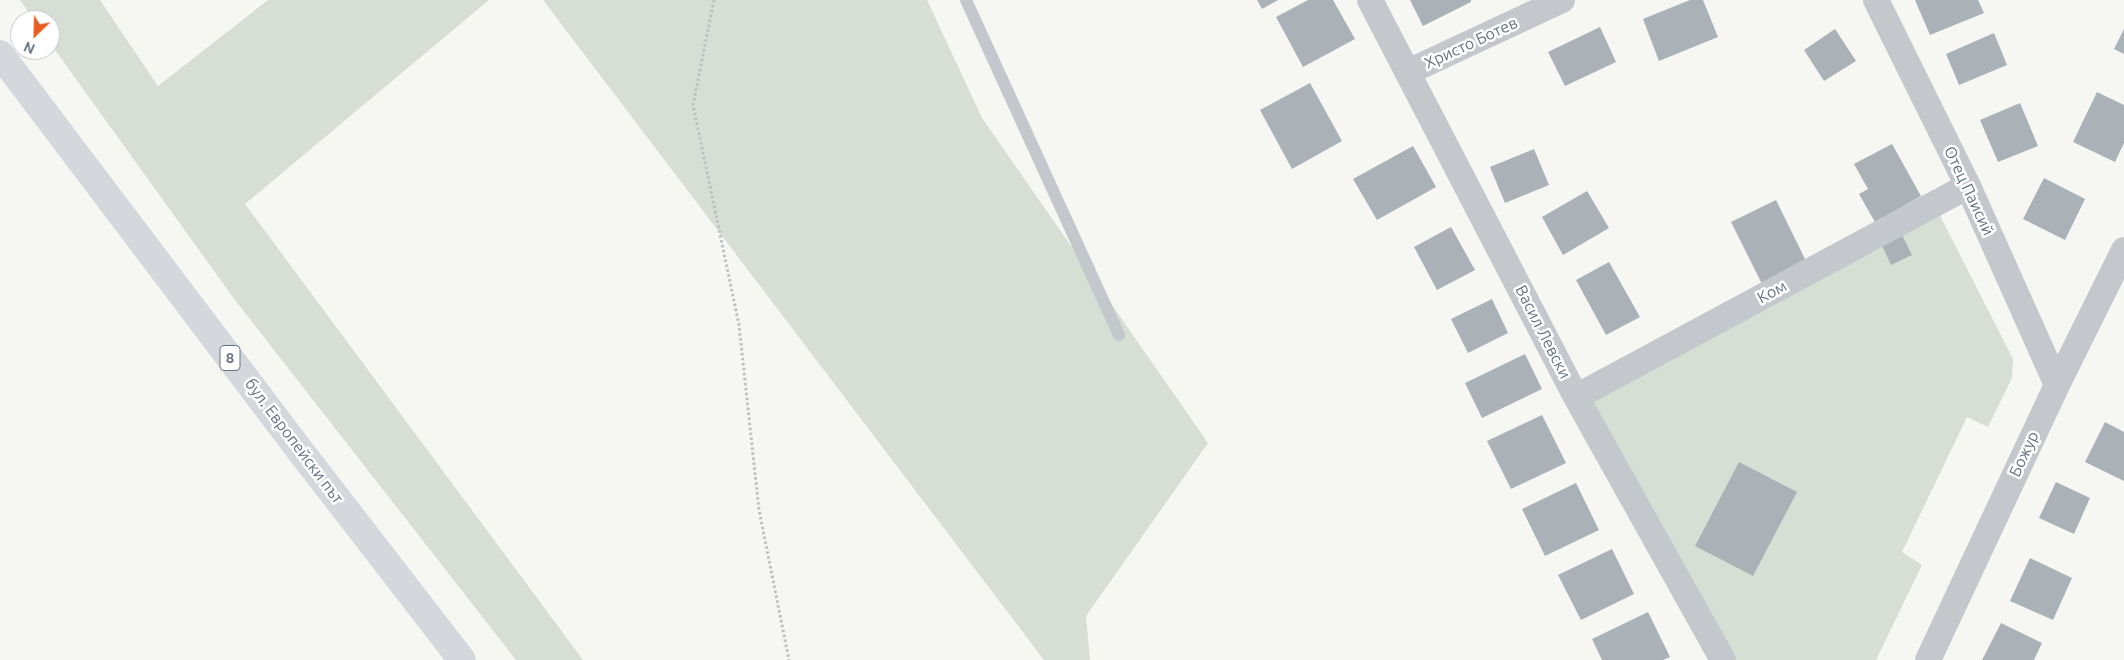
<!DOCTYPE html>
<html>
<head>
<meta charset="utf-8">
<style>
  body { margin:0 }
  #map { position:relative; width:2124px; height:660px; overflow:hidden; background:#f6f6f3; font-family:Ubuntu,sans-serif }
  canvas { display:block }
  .north { position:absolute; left:10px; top:10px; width:50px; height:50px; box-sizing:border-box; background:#fff; border:1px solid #c1c7ce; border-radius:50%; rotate:204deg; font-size:14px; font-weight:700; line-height:20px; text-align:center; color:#647485 }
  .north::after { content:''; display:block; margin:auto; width:18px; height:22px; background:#e85b21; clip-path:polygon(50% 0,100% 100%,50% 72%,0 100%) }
</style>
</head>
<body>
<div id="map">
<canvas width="2124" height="660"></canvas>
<div class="north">N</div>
</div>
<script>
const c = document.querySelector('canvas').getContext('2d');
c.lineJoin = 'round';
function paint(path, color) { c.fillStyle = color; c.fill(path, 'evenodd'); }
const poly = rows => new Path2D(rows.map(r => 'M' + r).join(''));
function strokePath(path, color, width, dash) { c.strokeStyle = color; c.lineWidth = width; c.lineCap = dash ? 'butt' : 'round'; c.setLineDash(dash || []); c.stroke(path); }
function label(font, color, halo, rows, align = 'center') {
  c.font = font + ' Ubuntu,sans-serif'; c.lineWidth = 5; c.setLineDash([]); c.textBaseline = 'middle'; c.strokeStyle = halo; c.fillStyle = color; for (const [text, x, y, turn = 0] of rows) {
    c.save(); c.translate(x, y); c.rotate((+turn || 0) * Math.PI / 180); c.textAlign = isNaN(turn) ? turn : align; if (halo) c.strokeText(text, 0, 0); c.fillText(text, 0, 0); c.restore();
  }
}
paint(poly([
  [20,0,100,0,158,86,268,0,489,0,245,204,583,660,516,660,235,300,50,43,50,20,34,20],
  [543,0,927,0,982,118,1208,443,1086,616,1090,660,1044,660],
  [1930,196,2013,359,2012,378,1988,427,1967,417,1902,552,1922,565,1876,660,1720,660,1581,393]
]), '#d7ded4');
paint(poly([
  [1257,0,1278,0,1262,9],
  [1308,0,1333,0,1355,39,1303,67,1276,17],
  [1410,0,1471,0,1471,2,1423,26],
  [1690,0,1703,0,1718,37,1659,61,1643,19],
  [1915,0,1978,0,1984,13,1930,35],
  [1600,27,1616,62,1565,86,1548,52],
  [1835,29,1856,61,1824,81,1804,50],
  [2124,29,2124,54,2114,49],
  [1994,33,2007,65,1959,85,1946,54],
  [1310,83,1342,141,1292,169,1260,110],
  [2097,92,2124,105,2124,143,2115,162,2073,142],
  [2020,103,2038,146,1998,162,1980,120],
  [1892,144,1921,196,1875,222,1859,194,1868,189,1854,164],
  [1413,146,1436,187,1377,220,1353,179],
  [1534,149,1549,185,1505,203,1490,167],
  [2044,178,2085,199,2065,240,2023,219],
  [1587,191,1609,228,1563,255,1542,217],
  [1776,200,1807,263,1762,284,1731,222],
  [1451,227,1475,270,1437,290,1414,247],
  [1900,231,1912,255,1891,265,1880,241],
  [1609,262,1640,317,1606,335,1576,280],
  [1492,299,1508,333,1468,353,1451,319],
  [1525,354,1542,389,1482,418,1465,383],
  [1542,415,1566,463,1511,489,1487,441],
  [2105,422,2124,432,2124,481,2085,462],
  [1739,462,1797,492,1753,576,1695,546],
  [2056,482,2090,498,2074,534,2039,518],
  [1576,483,1599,530,1545,556,1522,509],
  [1612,549,1634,594,1581,620,1558,575],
  [2030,558,2072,578,2053,620,2010,601],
  [1648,612,1670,657,1663,660,1602,660,1592,639],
  [2001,623,2042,643,2034,660,1982,660]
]), '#aab2b8');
strokePath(poly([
  [714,0,693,105,739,325,759,510,789,660]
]), '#bdc0c2', 3, [2.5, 2.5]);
strokePath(poly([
  [966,0,1119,335]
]), '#c4c7cb', 12);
strokePath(poly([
  [1370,0,1576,397,1723,660],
  [1876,0,1968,186,2057,385],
  [1408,72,1562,0],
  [1576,397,1968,186],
  [1928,660,2057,385,2124,250]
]), '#c4c7cb', 26);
strokePath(poly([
  [0,54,298,448,462,660]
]), '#d4d8dd', 28);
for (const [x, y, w] of [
  [230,358,20]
]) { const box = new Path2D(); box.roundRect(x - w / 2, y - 12.5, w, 25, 4); c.fillStyle = '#fff'; c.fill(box); strokePath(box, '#647485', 1); }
label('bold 15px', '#647485', null, [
  ["8",230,358]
]);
label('16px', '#647485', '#fff', [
  ["Христо Ботев",1471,43,-25],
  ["Отец Паисий",1969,191,65],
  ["Ком",1772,292,-28],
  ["Васил Левски",1543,332,63],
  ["бул. Европейски път",294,441,53],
  ["Божур",2024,454,-65]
]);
</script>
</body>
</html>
